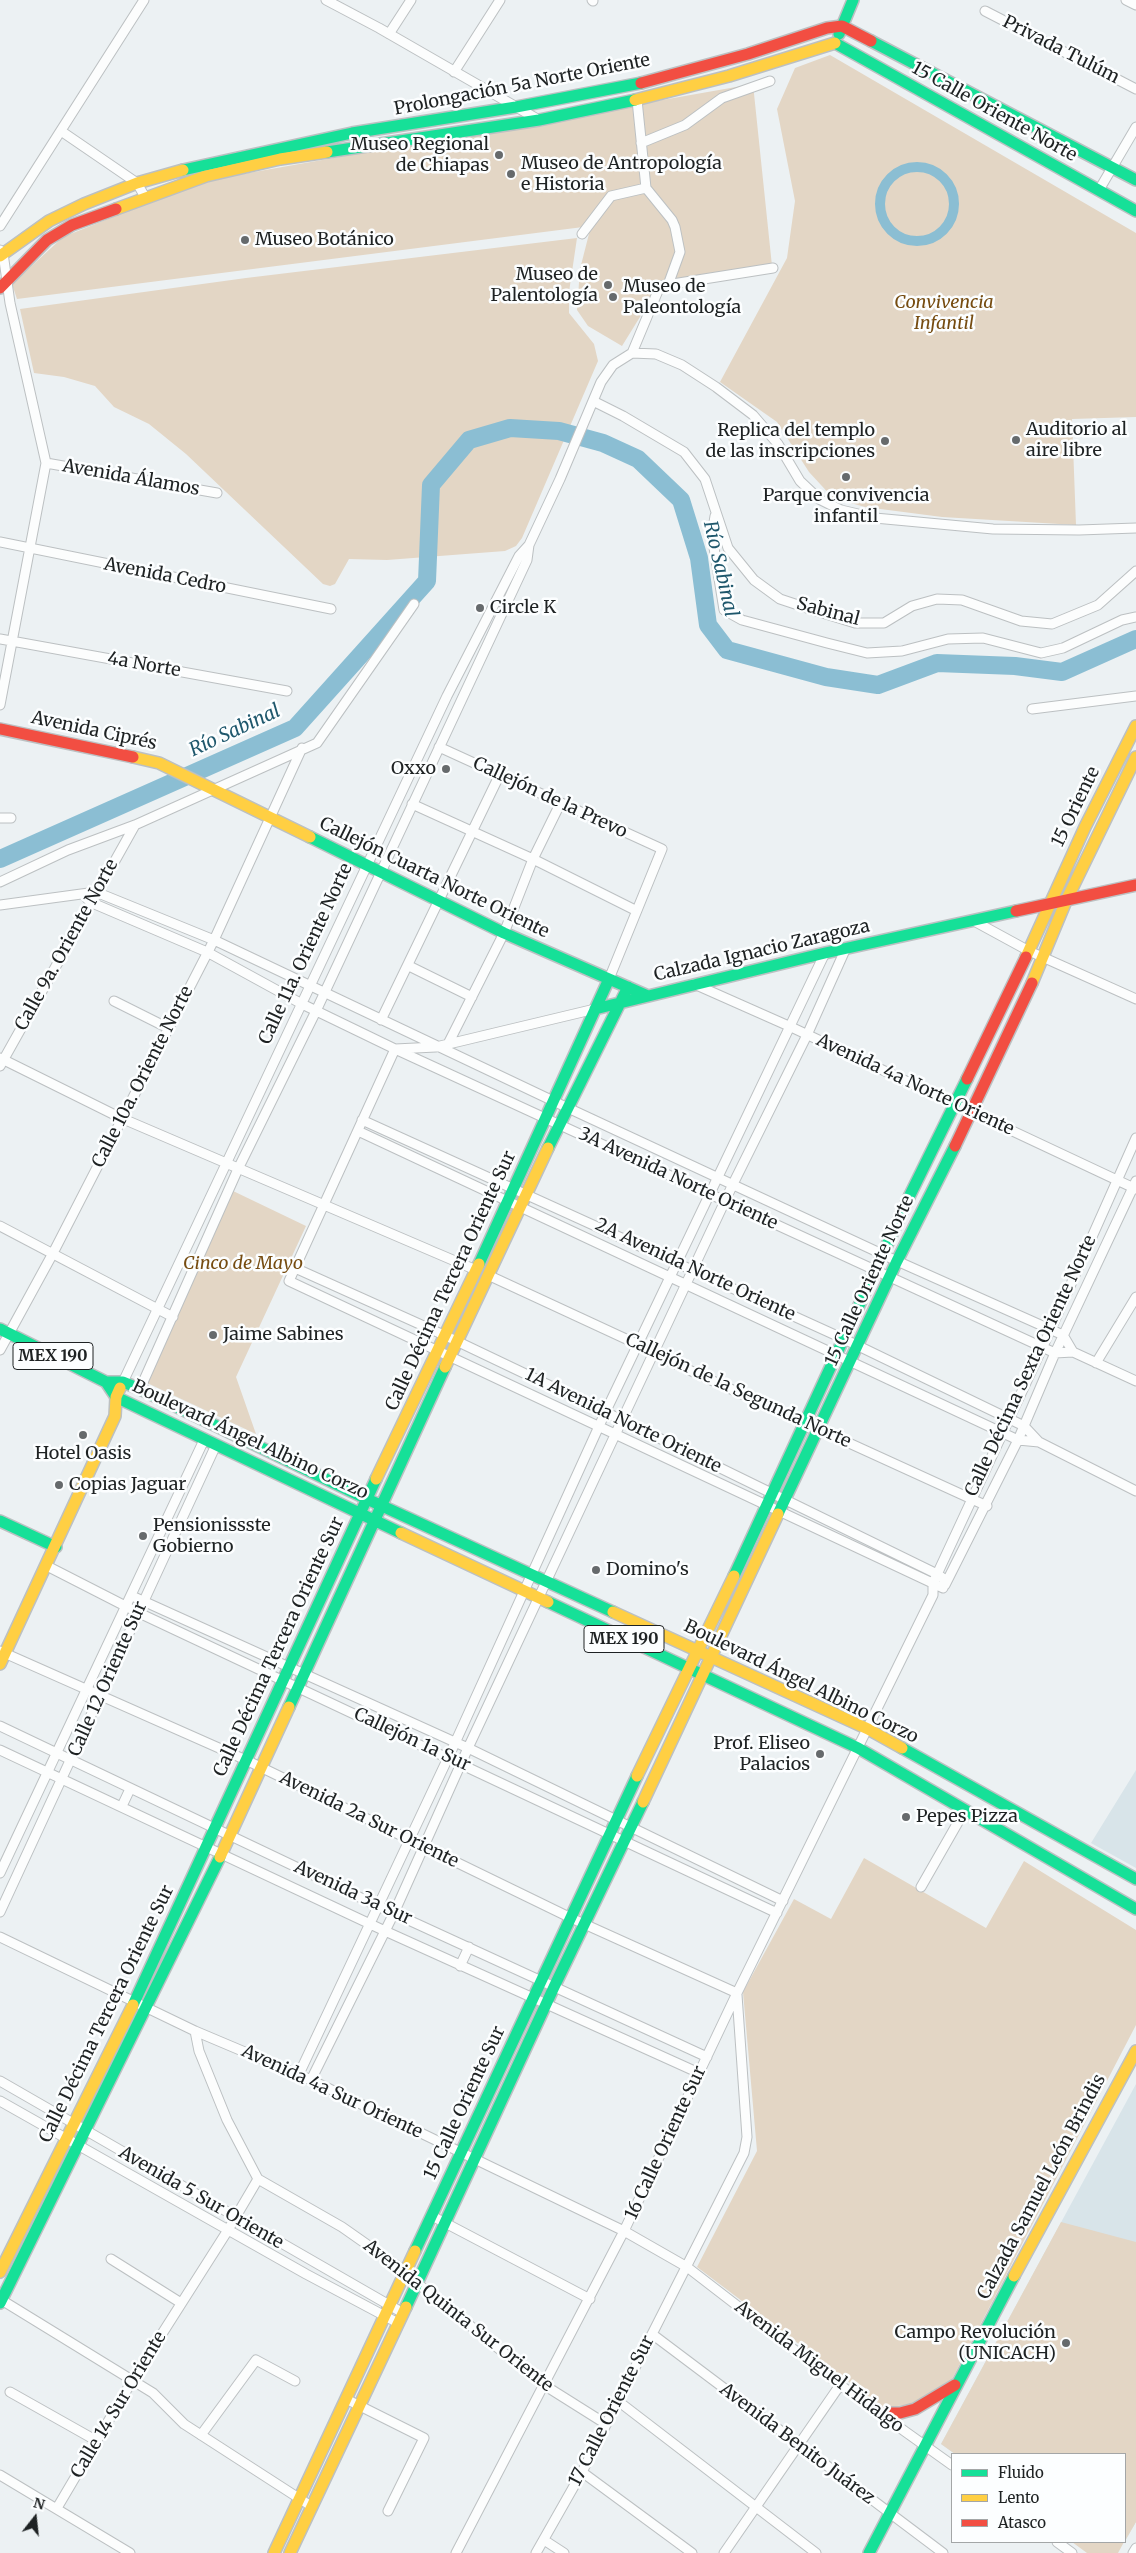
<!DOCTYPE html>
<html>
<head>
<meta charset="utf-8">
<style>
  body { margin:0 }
  #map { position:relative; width:1136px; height:2553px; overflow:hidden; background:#ecf1f3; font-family:Merriweather,serif }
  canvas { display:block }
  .legend { position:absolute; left:951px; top:2453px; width:175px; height:90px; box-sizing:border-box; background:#fcfeff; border:1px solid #a3a6a7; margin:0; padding:6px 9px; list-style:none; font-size:15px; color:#1e2223 }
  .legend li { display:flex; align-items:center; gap:10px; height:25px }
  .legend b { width:25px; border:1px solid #a3a6a7 }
  .north { position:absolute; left:10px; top:2493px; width:50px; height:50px; -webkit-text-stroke:4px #fcfeff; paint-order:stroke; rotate:16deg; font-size:14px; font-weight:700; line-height:20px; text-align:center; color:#1e2223 }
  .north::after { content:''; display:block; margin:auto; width:18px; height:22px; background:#1e2223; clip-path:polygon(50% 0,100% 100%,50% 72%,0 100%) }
</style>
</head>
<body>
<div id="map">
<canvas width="1136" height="2553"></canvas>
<ul class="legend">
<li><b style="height:6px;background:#16e098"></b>Fluido</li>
<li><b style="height:6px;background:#ffcf43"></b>Lento</li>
<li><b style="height:6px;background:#f24e42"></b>Atasco</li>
</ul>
<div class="north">N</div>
</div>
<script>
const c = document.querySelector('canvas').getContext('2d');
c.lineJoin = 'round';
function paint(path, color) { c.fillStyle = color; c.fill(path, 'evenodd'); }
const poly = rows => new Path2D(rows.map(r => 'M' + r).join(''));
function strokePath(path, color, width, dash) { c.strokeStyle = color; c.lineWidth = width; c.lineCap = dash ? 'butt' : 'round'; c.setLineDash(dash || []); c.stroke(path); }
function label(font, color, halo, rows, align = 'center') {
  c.font = font + ' Merriweather,serif'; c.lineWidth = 5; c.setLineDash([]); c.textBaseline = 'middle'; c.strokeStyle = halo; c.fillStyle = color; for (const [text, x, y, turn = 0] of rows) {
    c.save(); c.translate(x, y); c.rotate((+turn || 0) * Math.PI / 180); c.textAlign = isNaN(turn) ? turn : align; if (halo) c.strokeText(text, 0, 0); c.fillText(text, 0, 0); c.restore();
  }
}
paint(poly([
  [1136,1770,1136,1868,1091,1843],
  [1136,2084,1136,2522,1125,2541,1125,2454,955,2454,941,2444]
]), '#d8e4e9');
paint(poly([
  [830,55,1136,233,1136,417,1072,419,1076,525,942,517,865,507,833,498,809,472,777,422,720,382,787,258,795,201,777,109,795,68],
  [753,84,772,266,661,283,622,346,588,326,577,310,580,269,591,226,17,299,12,284,63,237,203,181],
  [577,238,569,292,569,313,594,344,598,361,522,538,516,546,505,551,387,560,349,559,335,584,330,586,323,584,186,454,149,424,114,407,95,386,64,377,34,373,20,309,246,278],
  [231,1190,306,1226,236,1377,256,1434,145,1382],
  [864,1858,986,1928,1024,1861,1136,1930,1136,2025,950,2383,912,2405,882,2407,697,2267,757,2151,743,1992,794,1899,831,1919],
  [1061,2222,1136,2242,1136,2522,1125,2541,1125,2454,955,2454,941,2444],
  [1072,2542,1124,2542,1118,2553,1087,2553]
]), '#e3d6c5');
strokePath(poly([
  '880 204a37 37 0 1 1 74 0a37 37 0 1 1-74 0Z'
]), '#8bbed3', 10);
strokePath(poly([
  [0,859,295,728,427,581,431,485,469,440,510,428,559,431,603,443,638,459,681,500,699,558,708,625,727,650,826,677,878,685,937,663,1015,666,1062,672,1136,639]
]), '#8bbed3', 18);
const street = poly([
  [326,0,379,28,539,120],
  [592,0,593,1],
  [1126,0,1136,5],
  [985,11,1136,89],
  [389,34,411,0],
  [454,72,500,0],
  [61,131,137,183,145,197],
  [641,143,685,125,722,98,770,81],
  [646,188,672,220,675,227,680,252,668,285],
  [1099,190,1136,127],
  [0,226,144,0],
  [582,234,611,196,646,188,637,100],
  [632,353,656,354,682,365,716,387,753,415,778,444,800,481,819,499,841,510,875,518,993,529,1079,530,1136,528],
  [632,353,660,286,773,268],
  [593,401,623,416,684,452,705,479,728,548,754,580,780,599,813,610,855,623,884,623,912,606,937,599,962,600,1021,621,1052,624,1098,605,1136,571],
  [46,463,217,493],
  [715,516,712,535,724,610,742,620,827,643,867,653,902,651,948,639,983,638,1041,653,1063,648,1122,620,1136,617],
  [0,542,331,609],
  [0,639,287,691],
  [0,705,46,463,10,303,3,253,0,250],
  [1032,709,1136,696],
  [439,747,662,849,609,979],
  [412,804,533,859,635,910],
  [0,818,11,818],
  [0,882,68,850,135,825,317,743,414,604],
  [83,894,90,902,207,952,302,1004,395,1049,1055,1353,1073,1352,1136,1381],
  [0,905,96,892,214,940,568,1108,897,1261,1063,1335,1073,1352],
  [974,921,1029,951,1136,999],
  [409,966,472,997],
  [694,984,791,1027,1136,1189],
  [114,1001,168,1028],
  [595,1009,436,1047,395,1049,289,1281,943,1588],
  [381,1020,499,776],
  [448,1044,504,933,533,859,560,804],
  [0,1058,121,1118,476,1270],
  [0,1066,135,825],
  [362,1120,844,1339,1024,1426,1039,1442,1136,1491],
  [358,1131,1001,1432,1018,1440,1039,1442],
  [0,1226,173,1317],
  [295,1268,446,1336,622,1420,937,1574,947,1581],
  [490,1276,639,1345,654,1354,987,1506],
  [0,1350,52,1255,214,940,302,748],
  [1096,1363,1136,1297],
  [123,1382,447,696,519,556,529,545,560,479,601,382,613,365,632,353],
  [140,1389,238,1169,316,1011,527,560,529,545],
  [47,1566,137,1612,777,1913],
  [945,1585,1018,1440,1055,1353,1136,1181],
  [132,1596,468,1748,783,1901],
  [0,1651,246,1760,571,1918,737,1993],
  [0,1726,378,1906,707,2057],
  [0,1750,385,1931,699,2073],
  [122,1806,130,1789],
  [0,1873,204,1440],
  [921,1887,965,1810],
  [0,1912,216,1445],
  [0,1937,195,2031,311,2080,624,2231,687,2267,840,2385,952,2465],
  [460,1966,469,1947],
  [195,2031,199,2051,227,2120,258,2179],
  [299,2074,455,1743,605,1413,825,953],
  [311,2080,394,1913,468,1748,615,1435,733,1184,807,1035,846,948],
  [0,2081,403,2313],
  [0,2101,306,2274,398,2323],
  [258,2179,342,2227,406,2272,417,2283,544,2385,606,2424],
  [432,2216,590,2299],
  [111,2259,181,2303],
  [0,2299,153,2393,184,2424,311,2506],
  [652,2334,943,2553],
  [10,2392,97,2441],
  [346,2399,424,2438,388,2511],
  [618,2401,816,2553],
  [201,2435,256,2360,295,2381],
  [582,2472,692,2553],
  [0,2475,130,2553],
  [57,2508,132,2381,228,2230,258,2179],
  [544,2540,564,2553],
  [1057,2542,1072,2553],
  [456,2553,624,2231,737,1993,933,1595,933,1583,1051,1329,1136,1138],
  [536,2553,582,2472,744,2153,747,2137,737,1995],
  [724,2553,840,2385],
  [1133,2553,1136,2548]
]);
const fast = poly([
  [839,34,853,0],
  [871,41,1136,180],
  [835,43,1136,211],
  [327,152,539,120,635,100],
  [183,170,352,133,516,107,641,83],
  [310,837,504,933,648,996],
  [595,1009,825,953,1016,911],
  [548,1148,628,987],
  [479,1264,609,979],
  [0,1329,106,1382,123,1382,140,1389,367,1499,613,1612],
  [106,1382,116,1397,401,1533],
  [778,1514,897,1261,955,1146],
  [0,1521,56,1547],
  [734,1576,910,1195,967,1079],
  [548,1602,858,1748,1136,1909],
  [289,1707,445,1367],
  [902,1748,1136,1879],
  [133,2005,376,1479],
  [415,2251,637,1776],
  [0,2303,220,1857],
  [406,2307,554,1987,643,1802],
  [869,2553,1014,2276]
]);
const slow = poly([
  [635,100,729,76,835,43],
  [116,209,206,176,280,159,327,152],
  [0,256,49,221,84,204,137,183,183,170],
  [133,757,159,763,310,837],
  [1026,957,1085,827,1136,726],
  [1032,983,1066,901,1136,757],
  [445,1367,548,1148],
  [376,1479,479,1264],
  [401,1533,548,1602],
  [613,1612,868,1729,902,1748],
  [0,1664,115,1416,116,1397,120,1388],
  [637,1776,734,1576],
  [643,1802,778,1514],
  [220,1857,289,1707],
  [0,2272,133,2005],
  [1014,2276,1136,2051],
  [274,2553,415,2251],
  [290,2553,406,2307]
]);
const jam = poly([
  [641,83,748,54,827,28,842,26,871,41],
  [0,288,47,240,72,225,116,209],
  [0,729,133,757],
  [1016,911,1136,885],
  [967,1079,1026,957],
  [955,1146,1032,983],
  [880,2413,900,2413,915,2409,955,2385]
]);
strokePath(street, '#bcc0c2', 11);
strokePath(fast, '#bcc0c2', 14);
strokePath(slow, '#bcc0c2', 14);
strokePath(jam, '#bcc0c2', 14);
strokePath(street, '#fcfdfd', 9);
strokePath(fast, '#16e098', 11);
strokePath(slow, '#ffcf43', 11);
strokePath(jam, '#f24e42', 11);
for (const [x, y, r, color] of [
  [499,155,5,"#666a6c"],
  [511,174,5,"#666a6c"],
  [245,240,5,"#666a6c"],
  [608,285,5,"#666a6c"],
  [613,297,5,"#666a6c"],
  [1016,440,5,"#666a6c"],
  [885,441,5,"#666a6c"],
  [846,477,5,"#666a6c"],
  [480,608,5,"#666a6c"],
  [446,769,5,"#666a6c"],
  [213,1335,5,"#666a6c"],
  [83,1435,5,"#666a6c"],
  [59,1485,5,"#666a6c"],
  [143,1536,5,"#666a6c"],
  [596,1570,5,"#666a6c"],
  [820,1754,5,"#666a6c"],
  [906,1817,5,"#666a6c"],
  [1066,2343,5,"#666a6c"]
]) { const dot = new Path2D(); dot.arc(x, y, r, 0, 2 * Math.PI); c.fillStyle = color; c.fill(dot); strokePath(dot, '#fcfeff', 2); }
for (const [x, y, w] of [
  [53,1356,80],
  [624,1639,80]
]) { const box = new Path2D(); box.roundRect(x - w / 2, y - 13.5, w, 27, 4); c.fillStyle = '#fcfeff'; c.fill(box); strokePath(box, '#1e2223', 1); }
label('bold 16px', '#1e2223', null, [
  ["MEX 190",53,1356],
  ["MEX 190",624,1639]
]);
label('18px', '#1e2223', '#fcfeff', [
  ["Privada Tulúm",1061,50,27],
  ["Prolongación 5a Norte Oriente",522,85,-11],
  ["15 Calle Oriente Norte",994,112,29],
  ["Avenida Álamos",131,478,10],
  ["Avenida Cedro",165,576,11],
  ["Sabinal",828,612,15],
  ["4a Norte",144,665,10],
  ["Avenida Ciprés",94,731,12],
  ["Callejón de la Prevo",550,798,25],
  ["15 Oriente",1076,807,-64],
  ["Callejón Cuarta Norte Oriente",434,878,26],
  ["Calle 9a. Oriente Norte",67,945,-61],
  ["Calzada Ignacio Zaragoza",762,951,-13],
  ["Calle 11a. Oriente Norte",306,954,-65],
  ["Calle 10a. Oriente Norte",143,1077,-63],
  ["Avenida 4a Norte Oriente",915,1085,25],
  ["3A Avenida Norte Oriente",678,1179,25],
  ["2A Avenida Norte Oriente",695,1270,25],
  ["Calle Décima Tercera Oriente Sur",451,1281,-65],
  ["15 Calle Oriente Norte",870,1281,-65],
  ["Calle Décima Sexta Oriente Norte",1031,1366,-65],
  ["Callejón de la Segunda Norte",738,1391,25],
  ["1A Avenida Norte Oriente",623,1421,26],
  ["Boulevard Ángel Albino Corzo",250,1440,25],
  ["Calle Décima Tercera Oriente Sur",279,1647,-65],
  ["Calle 12 Oriente Sur",108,1679,-66],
  ["Boulevard Ángel Albino Corzo",801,1682,26],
  ["Callejón 1a Sur",412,1740,25],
  ["Avenida 2a Sur Oriente",369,1820,26],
  ["Avenida 3a Sur",353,1893,25],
  ["Calle Décima Tercera Oriente Sur",107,2014,-64],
  ["Avenida 4a Sur Oriente",332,2092,25],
  ["15 Calle Oriente Sur",465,2103,-65],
  ["16 Calle Oriente Sur",666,2143,-65],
  ["Calzada Samuel León Brindis",1042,2187,-62],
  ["Avenida 5 Sur Oriente",201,2198,30],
  ["Avenida Quinta Sur Oriente",458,2316,38],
  ["Avenida Miguel Hidalgo",819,2367,37],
  ["Calle 14 Sur Oriente",119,2405,-59],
  ["17 Calle Oriente Sur",612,2411,-63],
  ["Avenida Benito Juárez",797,2444,37]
]);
label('18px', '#1e2223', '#fcfeff', [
  ["Museo Regional",489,145,"right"],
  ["de Chiapas",489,166,"right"],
  ["Museo de Antropología",521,164],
  ["e Historia",521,185],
  ["Museo Botánico",255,240],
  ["Museo de",598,275,"right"],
  ["Palentología",598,296,"right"],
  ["Museo de",623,287],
  ["Paleontología",623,308],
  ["Auditorio al",1026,430],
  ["aire libre",1026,451],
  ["Replica del templo",875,431,"right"],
  ["de las inscripciones",875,452,"right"],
  ["Parque convivencia",846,496,"center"],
  ["infantil",846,517,"center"],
  ["Circle K",490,608],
  ["Oxxo",436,769,"right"],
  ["Jaime Sabines",223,1335],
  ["Hotel Oasis",83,1454,"center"],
  ["Copias Jaguar",69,1485],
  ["Pensionissste",153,1526],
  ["Gobierno",153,1547],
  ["Domino's",606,1570],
  ["Prof. Eliseo",810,1744,"right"],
  ["Palacios",810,1765,"right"],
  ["Pepes Pizza",916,1817],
  ["Campo Revolución",1056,2333,"right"],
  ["(UNICACH)",1056,2354,"right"]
], 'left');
label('italic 18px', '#764c11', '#fcfeff', [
  ["Convivencia",944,303],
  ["Infantil",944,324],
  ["Cinco de Mayo",243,1264]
]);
label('italic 19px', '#1e576c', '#fcfeff', [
  ["Río Sabinal",720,569,77],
  ["Río Sabinal",235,731,-25]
]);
</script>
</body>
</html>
